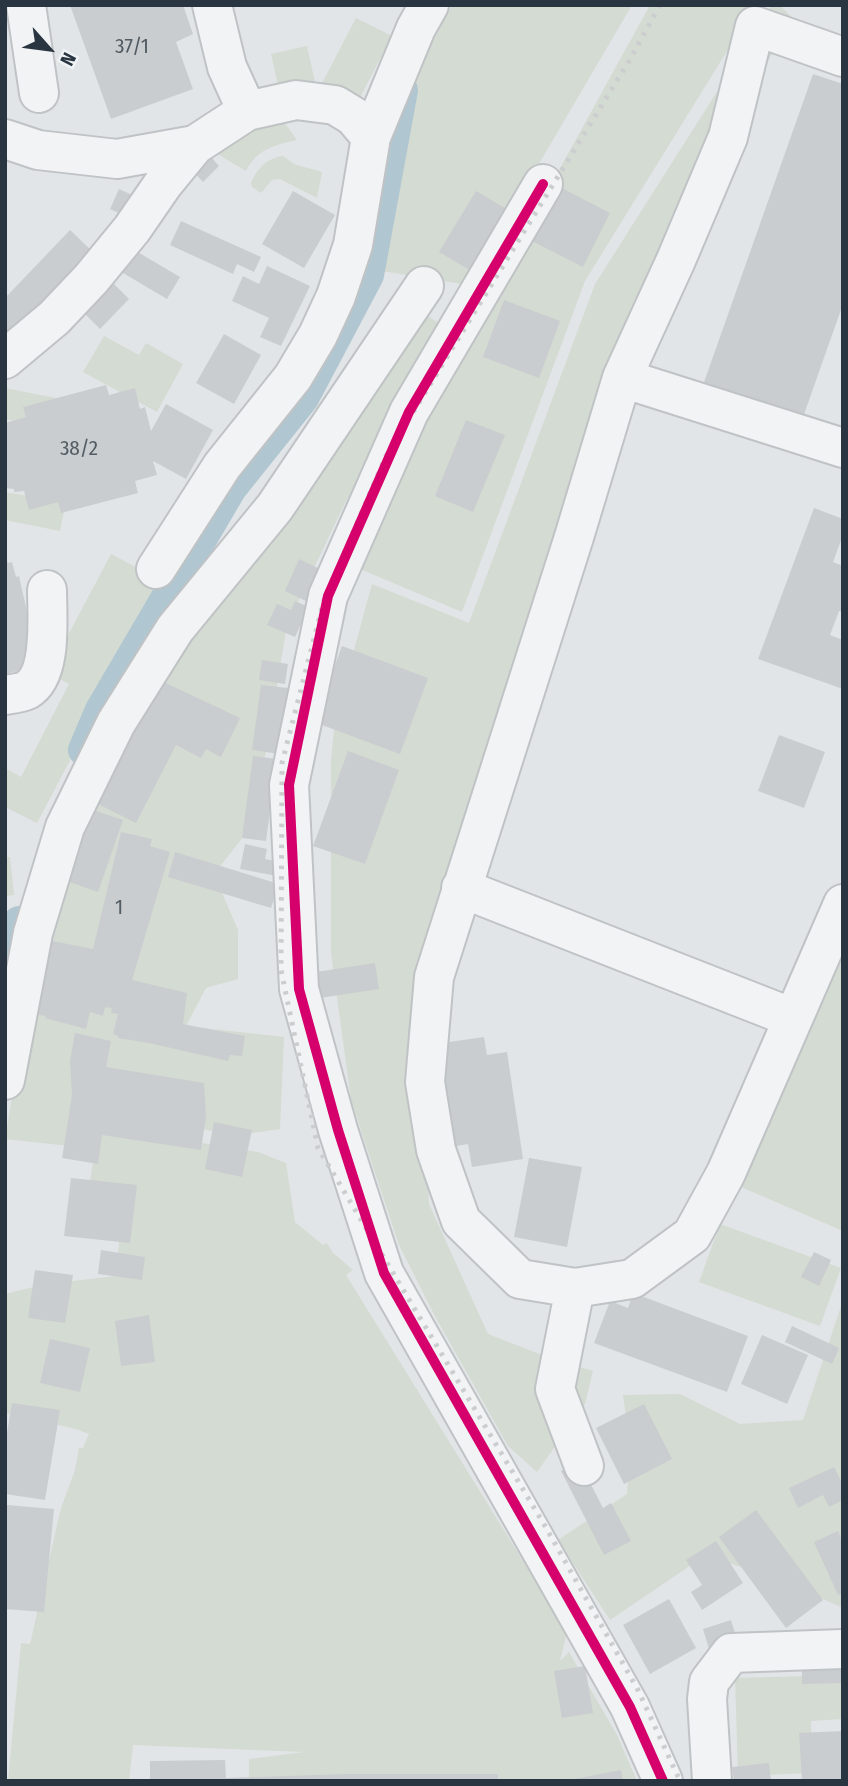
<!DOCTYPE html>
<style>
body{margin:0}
#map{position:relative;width:848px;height:1786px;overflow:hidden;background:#e2e5e7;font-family:"Fira Sans Condensed",sans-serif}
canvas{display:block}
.frame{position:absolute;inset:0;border:7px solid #293540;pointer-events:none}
.north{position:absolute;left:14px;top:14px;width:70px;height:70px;-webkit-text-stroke:5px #eff3f6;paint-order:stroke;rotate:118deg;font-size:19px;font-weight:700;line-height:28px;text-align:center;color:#293540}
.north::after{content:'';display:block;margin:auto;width:24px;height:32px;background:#293540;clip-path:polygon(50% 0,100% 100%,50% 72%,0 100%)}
</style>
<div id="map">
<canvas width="848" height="1786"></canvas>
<div class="frame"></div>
<div class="north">N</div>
</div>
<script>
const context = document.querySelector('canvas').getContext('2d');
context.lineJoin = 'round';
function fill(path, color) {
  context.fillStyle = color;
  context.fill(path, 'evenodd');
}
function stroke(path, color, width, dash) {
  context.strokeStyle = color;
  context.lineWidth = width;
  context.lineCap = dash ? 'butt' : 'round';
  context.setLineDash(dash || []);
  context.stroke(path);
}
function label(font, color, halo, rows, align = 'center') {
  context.font = font + ' "Fira Sans Condensed",sans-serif';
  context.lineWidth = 6;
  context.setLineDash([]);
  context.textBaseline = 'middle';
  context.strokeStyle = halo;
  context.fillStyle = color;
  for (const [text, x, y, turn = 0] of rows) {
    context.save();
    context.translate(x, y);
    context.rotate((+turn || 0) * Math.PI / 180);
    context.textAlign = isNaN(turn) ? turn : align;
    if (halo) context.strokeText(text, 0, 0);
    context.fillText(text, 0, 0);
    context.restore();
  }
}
const green = new Path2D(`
 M452 5H632L468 285 382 271 391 197 413 79Z
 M650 5H760L740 30 585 281 462 612 353 566 398 462Z
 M772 5H780L794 20 695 175 623 328 566 504 488 770 426 1130 429 1204 488 1334 550 1358 593 1371 585 1404 537 1472 508 1446 436 1318 399 1245 351 1100 331 953V760L335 719 372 584 469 623 595 284Z
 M356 18 392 36 355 107 319 89Z
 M307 46 315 82 279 90 271 54Z
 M278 114 297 140C275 145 257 149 246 171L216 153 220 146Z
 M283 156 294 164 322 172 317 198 280 179 272 180 261 193 252 187 251 183C257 168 267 158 283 156Z
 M416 308 440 324 343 507 287 625 254 823 214 874 238 930V979L206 988 186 1026 284 1037 280 1129 238 1135 89 1111 79 1147 5 1139 40 929 119 731Z
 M104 336 139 355 146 343 183 364 157 412 83 372Z
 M5 388 86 404 60 531 5 520V492L39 498 53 428 5 419Z
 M111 554 164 582 37 823 5 807V768L21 777 69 684 48 673Z
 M5 857H10L14 895 5 896Z
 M843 928V1231L732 1183Z
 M98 1126 258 1152 286 1163 295 1222 323 1245 327 1243 333 1253 353 1270 346 1275 567 1632 560 1661 569 1652 617 1735 637 1781H249V1759L304 1752 133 1745 129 1781H8L21 1643 30 1644 61 1508 75 1470 79 1448H83L89 1434 76 1429 5 1413V1294L46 1284 116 1276 120 1233 86 1211Z
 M720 1224 841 1268 820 1326 699 1282Z
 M843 1300V1608L790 1584 706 1555 610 1620 558 1540 627 1494 630 1446 623 1395 680 1394 740 1424 803 1420Z
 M843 1675V1719L811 1721 812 1773 738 1776 735 1678Z`);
const canal = new Path2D(`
 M84 750 101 710 231 488 303 398 368 275 402 90
 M5 971 19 922`);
const building = new Path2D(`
 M70 5H183L193 34 176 42 193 89 111 119Z
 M813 74 843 84V304L802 420 703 385Z
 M205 150 219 166 203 182 188 166Z
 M554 184 610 213 583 267 526 238Z
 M119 189 139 198 130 218 110 209Z
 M293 191 335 215 304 268 262 244Z
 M476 191 510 211 473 272 439 252Z
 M181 221 261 257 254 272 237 264 233 274 170 245Z
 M70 230 92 251 5 341V298Z
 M136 251 180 277 167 299 123 273Z
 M267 266 310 286 281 346 260 337 269 318 232 301 243 276 259 284Z
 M111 281 129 299 100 329 82 311Z
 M504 300 560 321 539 378 483 357Z
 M224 334 261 355 234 404 196 383Z
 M106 385 109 395 135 388 140 409 145 407 151 431 166 404 213 430 186 479 153 461 157 475 135 481 138 493 61 513 58 502 29 510 24 491 14 492V489L5 488V423L26 417 23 407Z
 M466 420 505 435 473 512 435 496Z
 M814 508 843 519V535L833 562 843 566V612L839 611 830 635 843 640V689L758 659Z
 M5 555 8 563 12 562 16 577 19 576 39 666 5 674Z
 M299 559 322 570 308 602 285 591Z
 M295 601 309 607 295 637 267 625 277 604 291 610Z
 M342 646 428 678 400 754 314 722Z
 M262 660 288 664 285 684 259 680Z
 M149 675 240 718 221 757 206 749 201 758 176 745 136 823 88 799Z
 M261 685 288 688 280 754 252 750Z
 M779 735 825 752 804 808 758 791Z
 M348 751 399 770 365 864 313 846Z
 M253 756 277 759 266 841 242 838Z
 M90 809 123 820 98 892 64 880Z
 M121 832 152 839 150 846 170 852 132 980 187 993 183 1024 172 1022 245 1036 242 1056 230 1055 228 1061 149 1043 118 1038V1036L113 1034 118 1014 111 1013 112 1008 105 1007 103 1016 90 1012 86 1029 45 1018 46 1016 23 1012 37 938 93 949Z
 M245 844 267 849 265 859 280 862 277 876 240 869Z
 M175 852 279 884 271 908 168 877Z
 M375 963 379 989 320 998 316 972Z
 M75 1033 111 1041 106 1067 204 1083 206 1117 201 1150 102 1135 98 1164 62 1158 72 1095 70 1061Z
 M484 1037 487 1055 507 1052 523 1159 472 1167 468 1144 451 1147 435 1044Z
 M214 1122 252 1130 242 1177 205 1169Z
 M529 1158 582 1167 567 1247 514 1237Z
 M71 1178 137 1185 130 1243 64 1236Z
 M101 1250 145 1257 142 1280 98 1274Z
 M814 1252 831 1260 819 1286 801 1277Z
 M35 1270 73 1275 65 1323 28 1318Z
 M633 1293 748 1336 727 1392 594 1343 610 1301 628 1308Z
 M149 1315 155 1362 121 1366 115 1321Z
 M792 1326 839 1348 832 1364 785 1342Z
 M762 1335 808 1355 787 1404 741 1384Z
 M50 1339 90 1348 80 1392 40 1383Z
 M12 1403 60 1410 45 1500 5 1494V1445Z
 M644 1404 672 1459 624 1484 596 1428Z
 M579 1461 603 1508 611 1503 631 1541 604 1555 561 1471Z
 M834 1467 843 1485V1500L829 1507 823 1495 798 1508 789 1488Z
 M7 1505 54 1509 44 1612 5 1609Z
 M756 1510 823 1600 786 1628 719 1537Z
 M838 1531 843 1543V1592L838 1595 814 1542Z
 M716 1541 743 1583 702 1610 691 1592 702 1585 686 1560Z
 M669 1599 696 1648 650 1674 623 1625Z
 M731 1620 741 1653 713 1662 703 1629Z
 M585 1666 593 1713 562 1718 554 1671Z
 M843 1666V1683L802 1684V1667Z
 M843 1731V1781H802L799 1733Z
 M225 1760 226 1778 346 1774H498V1781H150V1761Z
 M769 1763 771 1781H734L732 1767Z
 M621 1770 623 1781H574V1779Z`);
const minor = new Path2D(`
 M26 5 39 93
 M212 5 227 67 247 111
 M843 57 755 26 728 137 676 260 622 378 574 537 434 977 425 1082 436 1150 461 1221 520 1279 575 1288 632 1279 692 1235 726 1173 843 904
 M371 137 416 28 429 5
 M5 139 38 150 117 159 195 145
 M543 184 409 412 328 596 289 785 299 989 338 1130 384 1273 630 1707 663 1781
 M5 359 54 318 91 279 132 229 163 184 195 145 247 111 296 100 335 105 353 116 371 137 353 245 336 296 318 335 293 377 222 466 156 569
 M622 378 843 448
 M5 695C12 694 21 693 27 690 53 675 47 617 47 590
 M461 888 793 1018
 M5 1080 33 933 65 827 116 723 175 629 275 507 424 286
 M575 1288 555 1389 584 1466
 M712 1781 707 1699 709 1682 731 1653 843 1649`);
const rail = new Path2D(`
 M660 5 629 61 386 456 324 600 282 763 281 970 318 1148 545 1526 638 1690 680 1781`);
const cycleway = new Path2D(`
 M543 184 409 412 328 596 289 785 299 989 338 1130 384 1273 630 1707 663 1781`);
const numberNames = [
 ["37/1",132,47],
 ["38/2",79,449],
 ["1",119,908]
];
fill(green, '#d4dbd2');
stroke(canal, '#b0c6d1', 32);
fill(building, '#cacdcf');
stroke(minor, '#c0c3c5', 42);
stroke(minor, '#f1f3f4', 38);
stroke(rail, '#cbcdcf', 5, [3.5, 7]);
stroke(cycleway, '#d6006c', 10);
label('21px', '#525c64', null, numberNames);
</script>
